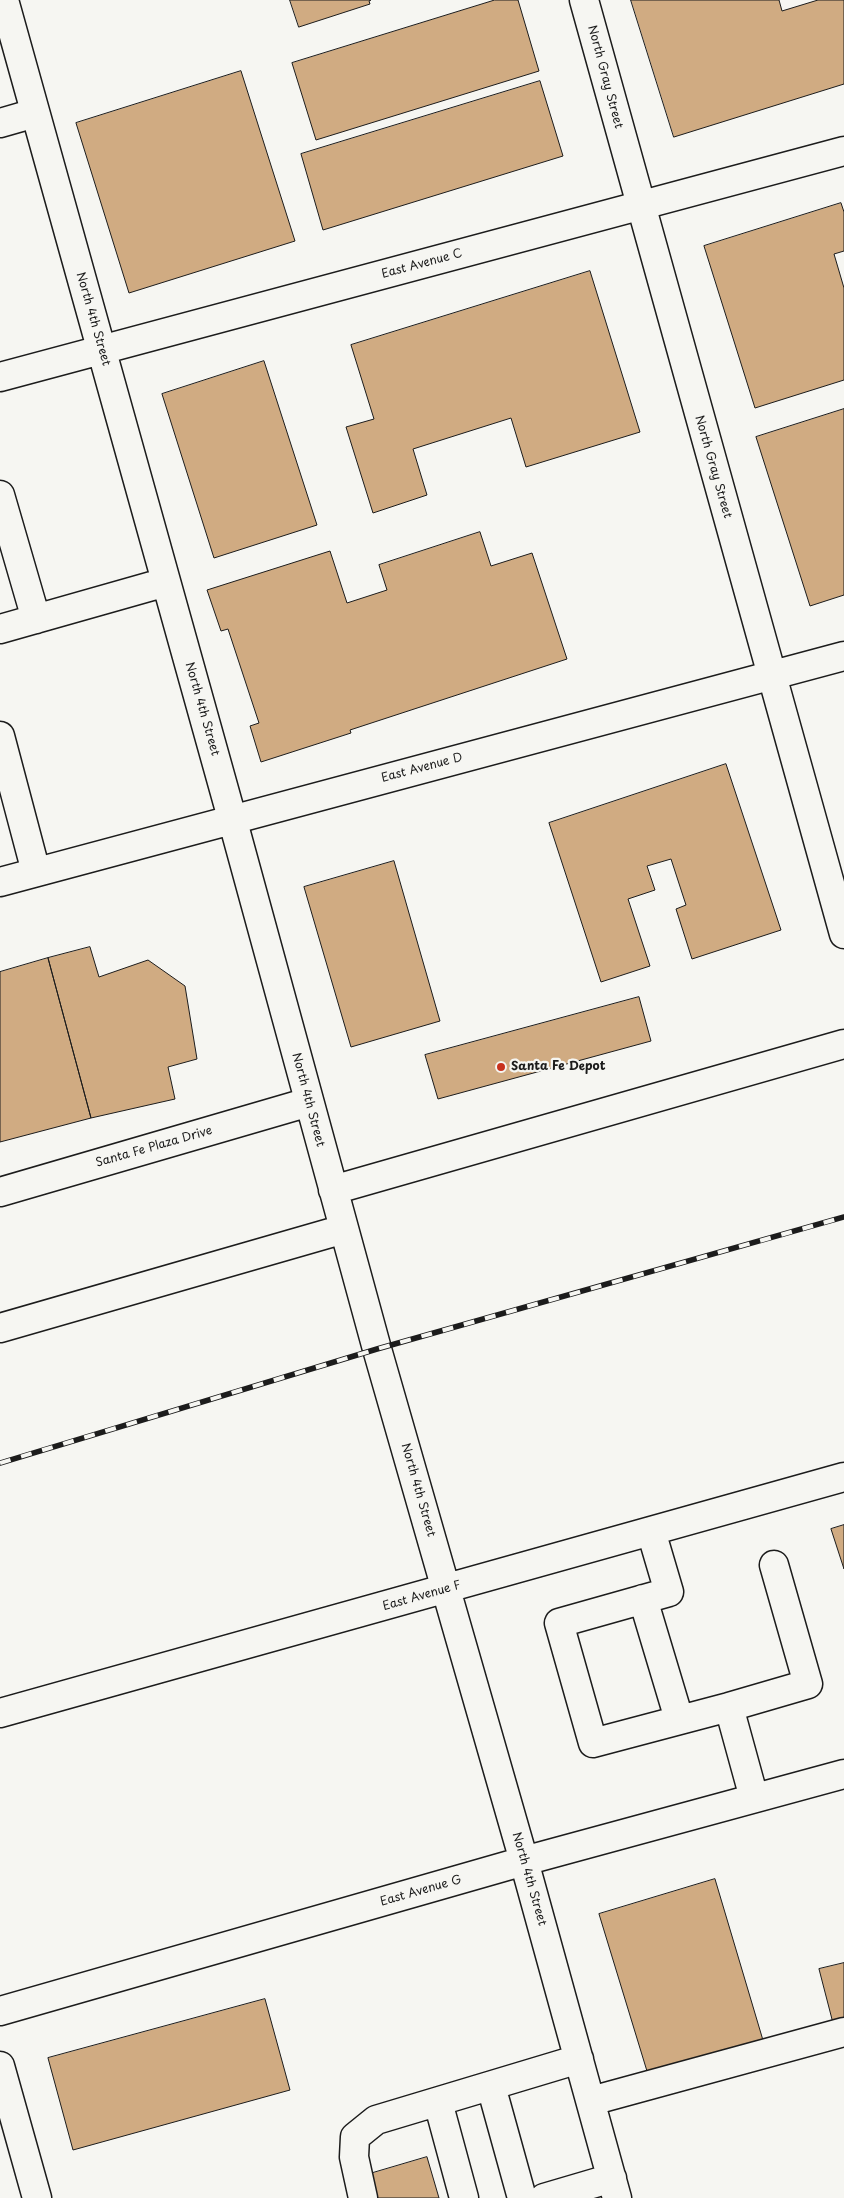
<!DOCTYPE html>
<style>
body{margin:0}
canvas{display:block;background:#f6f6f2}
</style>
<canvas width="844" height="2198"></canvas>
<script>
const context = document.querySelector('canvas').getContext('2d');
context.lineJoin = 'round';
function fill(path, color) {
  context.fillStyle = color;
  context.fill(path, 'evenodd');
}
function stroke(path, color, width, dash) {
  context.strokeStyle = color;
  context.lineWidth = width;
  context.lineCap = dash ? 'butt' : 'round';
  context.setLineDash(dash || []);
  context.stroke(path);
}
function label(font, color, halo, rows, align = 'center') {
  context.font = font + ' "Playpen Sans",sans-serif';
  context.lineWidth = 4.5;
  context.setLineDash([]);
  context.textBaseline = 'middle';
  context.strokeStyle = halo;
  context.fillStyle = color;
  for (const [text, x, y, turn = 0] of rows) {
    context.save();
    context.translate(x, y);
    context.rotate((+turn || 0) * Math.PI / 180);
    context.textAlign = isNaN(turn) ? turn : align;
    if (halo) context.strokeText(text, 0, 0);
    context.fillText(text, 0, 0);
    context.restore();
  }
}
const building = new Path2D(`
 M290 0H371L369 1 370 4 299 27Z
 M495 0H518L539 71 316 140 292 63Z
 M631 0H779L782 11 818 0H844V84L674 137Z
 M241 71 295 241 129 293 76 123Z
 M540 81 563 156 323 230 301 154Z
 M841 203 844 212V251L834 254 844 288V380L755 408 704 246Z
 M590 271 640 432 526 467 511 418 413 449 427 495 373 513 346 427 374 419 351 345Z
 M264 361 317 525 214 558 162 394Z
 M844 409V595L810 606 756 437Z
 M480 532 491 566 532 553 567 659 350 730 351 733 261 762 250 726 259 723 228 629 221 631 207 590 330 551 347 603 387 590 379 565Z
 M726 764 781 930 692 959 676 909 686 905 671 859 647 866 655 890 628 899 650 966 601 982 549 823Z
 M394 861 440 1021 351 1047 304 887Z
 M90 947 99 977 148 960 185 986 197 1059 168 1067 175 1099 91 1118 48 958Z
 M48 958 91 1118 0 1142V972Z
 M639 997 651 1041 438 1099 425 1055Z
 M844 1525V1569L831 1529Z
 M715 1879 765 2047 650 2081 599 1914Z
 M844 1963V2025L834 2027 819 1969Z
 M265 1999 290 2090 73 2150 48 2058Z
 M427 2157 439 2198H373L366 2175Z`);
const minor = new Path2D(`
 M4 0 232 818 377 1349 524 1861 617 2198
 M584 0 844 934
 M0 123 35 113
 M0 377 844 151
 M0 495 36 619
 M0 629 166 582
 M0 736 36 872
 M0 882 844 656
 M333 1190 844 1044
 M0 1192 309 1102
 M0 1328 344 1229
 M651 1531 669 1592 559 1623 593 1743 729 1707 754 1798
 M643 1599 679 1719
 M729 1707 808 1684 774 1565
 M0 1713 844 1477
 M0 2011 524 1861 844 1774
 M0 2066 37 2198
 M491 2086 522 2198
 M591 2101 844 2032
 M438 2102 464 2198
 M363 2198 354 2157 355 2137 376 2120 579 2059
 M544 2198 612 2178`);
const rail = new Path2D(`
 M0 1463 377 1349 844 1217`);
const markers = [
 [501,1067,5,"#c8321e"]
];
const streetNames = [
 ["North Gray Street",605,77,75],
 ["East Avenue C",422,264,-15],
 ["North 4th Street",93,319,74],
 ["North Gray Street",713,467,74],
 ["North 4th Street",202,709,74],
 ["East Avenue D",422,768,-15],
 ["North 4th Street",308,1100,75],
 ["Santa Fe Plaza Drive",154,1147,-16],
 ["North 4th Street",418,1490,74],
 ["East Avenue F",422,1596,-16],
 ["North 4th Street",529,1879,74],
 ["East Avenue G",421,1891,-16]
];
const poiNames = [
 ["Santa Fe Depot",511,1067]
];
fill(building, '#d0ab82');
stroke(building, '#1c1c1c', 1);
stroke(minor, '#1c1c1c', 31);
stroke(minor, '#f6f6f2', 28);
stroke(rail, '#1c1c1c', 5.5);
stroke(rail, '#f6f6f2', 4, [11]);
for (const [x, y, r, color] of markers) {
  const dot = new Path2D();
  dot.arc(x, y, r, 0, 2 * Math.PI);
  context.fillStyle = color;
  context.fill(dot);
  stroke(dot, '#f6f6f2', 2);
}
label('12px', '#1c1c1c', '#f6f6f2', streetNames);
label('bold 12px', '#1c1c1c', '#f6f6f2', poiNames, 'left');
</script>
